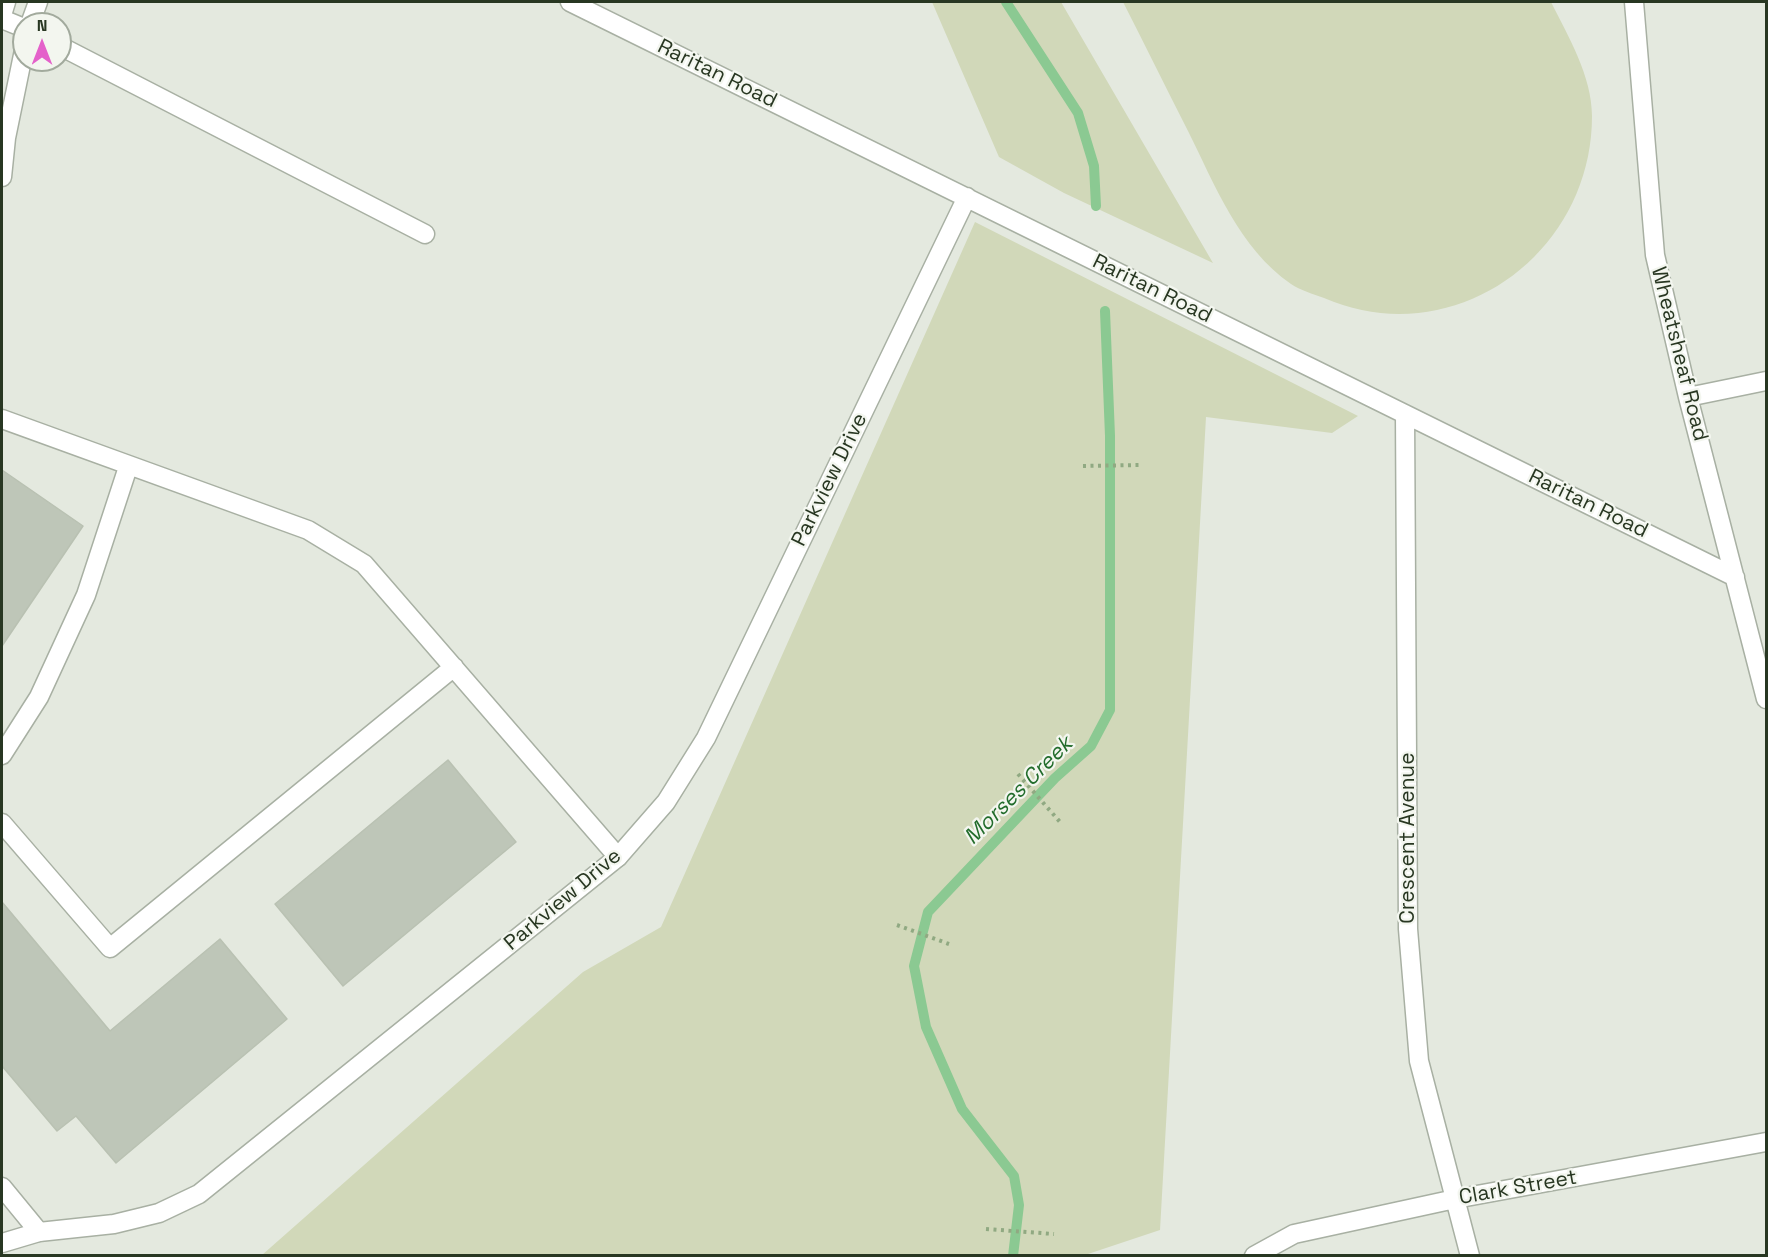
<!DOCTYPE html>
<style>
body{margin:0}
#map{position:relative;width:1768px;height:1257px;overflow:hidden;background:#e4e9df;font-family:"Space Grotesk",sans-serif}
canvas{display:block}
.frame{position:absolute;inset:0;border:3px solid #283722;pointer-events:none}
.north{position:absolute;left:12px;top:12px;width:60px;height:60px;box-sizing:border-box;background:#f3f6ef;border:2px solid #a2aa9d;border-radius:50%;rotate:0deg;font-size:16px;font-weight:700;line-height:24px;text-align:center;color:#283722}
.north::after{content:'';display:block;margin:auto;width:21px;height:27px;background:#e461ca;clip-path:polygon(50% 0,100% 100%,50% 72%,0 100%)}
</style>
<div id="map">
<canvas width="1768" height="1257"></canvas>
<div class="frame"></div>
<div class="north">N</div>
</div>
<script>
const context = document.querySelector('canvas').getContext('2d');
context.lineJoin = 'round';
function fill(path, color) {
  context.fillStyle = color;
  context.fill(path, 'evenodd');
}
function stroke(path, color, width, dash) {
  context.strokeStyle = color;
  context.lineWidth = width;
  context.lineCap = dash ? 'butt' : 'round';
  context.setLineDash(dash || []);
  context.stroke(path);
}
function label(font, color, halo, rows, align = 'center') {
  context.font = font + ' "Space Grotesk",sans-serif';
  context.lineWidth = 4.5;
  context.setLineDash([]);
  context.textBaseline = 'middle';
  context.strokeStyle = halo;
  context.fillStyle = color;
  for (const [text, x, y, turn = 0] of rows) {
    context.save();
    context.translate(x, y);
    context.rotate((+turn || 0) * Math.PI / 180);
    context.textAlign = isNaN(turn) ? turn : align;
    if (halo) context.strokeText(text, 0, 0);
    context.fillText(text, 0, 0);
    context.restore();
  }
}
const green = new Path2D(`
 M932 2H1061L1213 263 1064 193 999 157Z
 M1123 2H1551C1568 36 1592 76 1592 116 1592 255 1453 354 1324 298 1313 294 1300 290 1291 284 1239 248 1215 185 1188 131 1166 88 1145 45 1123 2Z
 M975 222 1358 416 1332 433 1206 417 1160 1230 1082 1256 262 1255 583 972 661 927Z`);
const stream = new Path2D(`
 M1006 2 1078 113 1094 166 1096 206
 M1013 1256 1019 1205 1014 1176 962 1109 926 1027 914 966 928 912 1055 778 1091 746 1110 710V436L1105 311`);
const building = new Path2D(`
 M2 470 83 526 2 646Z
 M448 760 516 842 343 986 275 904Z
 M2 902 110 1031 220 939 287 1019 116 1163 76 1116 57 1131 2 1066Z`);
const path = new Path2D(`
 M1083 466 1141 465
 M1018 774 1060 822
 M897 925 949 944
 M986 1229 1054 1234`);
const service = new Path2D(`
 M2 19 24 28
 M60 46 425 234
 M2 419 308 530 364 564 618 857
 M2 755 39 697 86 595 128 467
 M2 823 110 948 454 667
 M2 1187 39 1232`);
const minor = new Path2D(`
 M570 2 1735 577
 M1634 2 1655 255 1688 397 1766 699
 M2 15 6 2
 M30 24 38 2
 M2 177 6 138 24 50
 M1688 397 1766 381
 M1405 414 1408 929 1419 1061 1470 1256
 M2 1243 39 1232 114 1224 159 1213 199 1194 618 857 666 802 706 738 967 197
 M1254 1256 1294 1234 1455 1199 1766 1142`);
const streetNames = [
 ["Raritan Road",717,74,26],
 ["Raritan Road",1152,289,26],
 ["Wheatsheaf Road",1679,354,76],
 ["Parkview Drive",830,480,-64],
 ["Raritan Road",1588,504,26],
 ["Crescent Avenue",1408,838,-90],
 ["Parkview Drive",563,900,-40],
 ["Clark Street",1518,1188,-10]
];
const waterNames = [
 ["Morses Creek",1019,791,-45]
];
fill(green, '#d1d8b9');
stroke(stream, '#8bc992', 10);
fill(building, '#bec6b8');
stroke(building, '#b9c1b2', 1.5);
stroke(service, '#a8b0a3', 21);
stroke(minor, '#a8b0a3', 21);
stroke(path, '#90a982', 4, [3, 4.5]);
stroke(service, '#fff', 18);
stroke(minor, '#fff', 18);
label('21px', '#283722', '#f3f6ef', streetNames);
label('italic 22px', '#226c2b', '#f3f6ef', waterNames);
</script>
